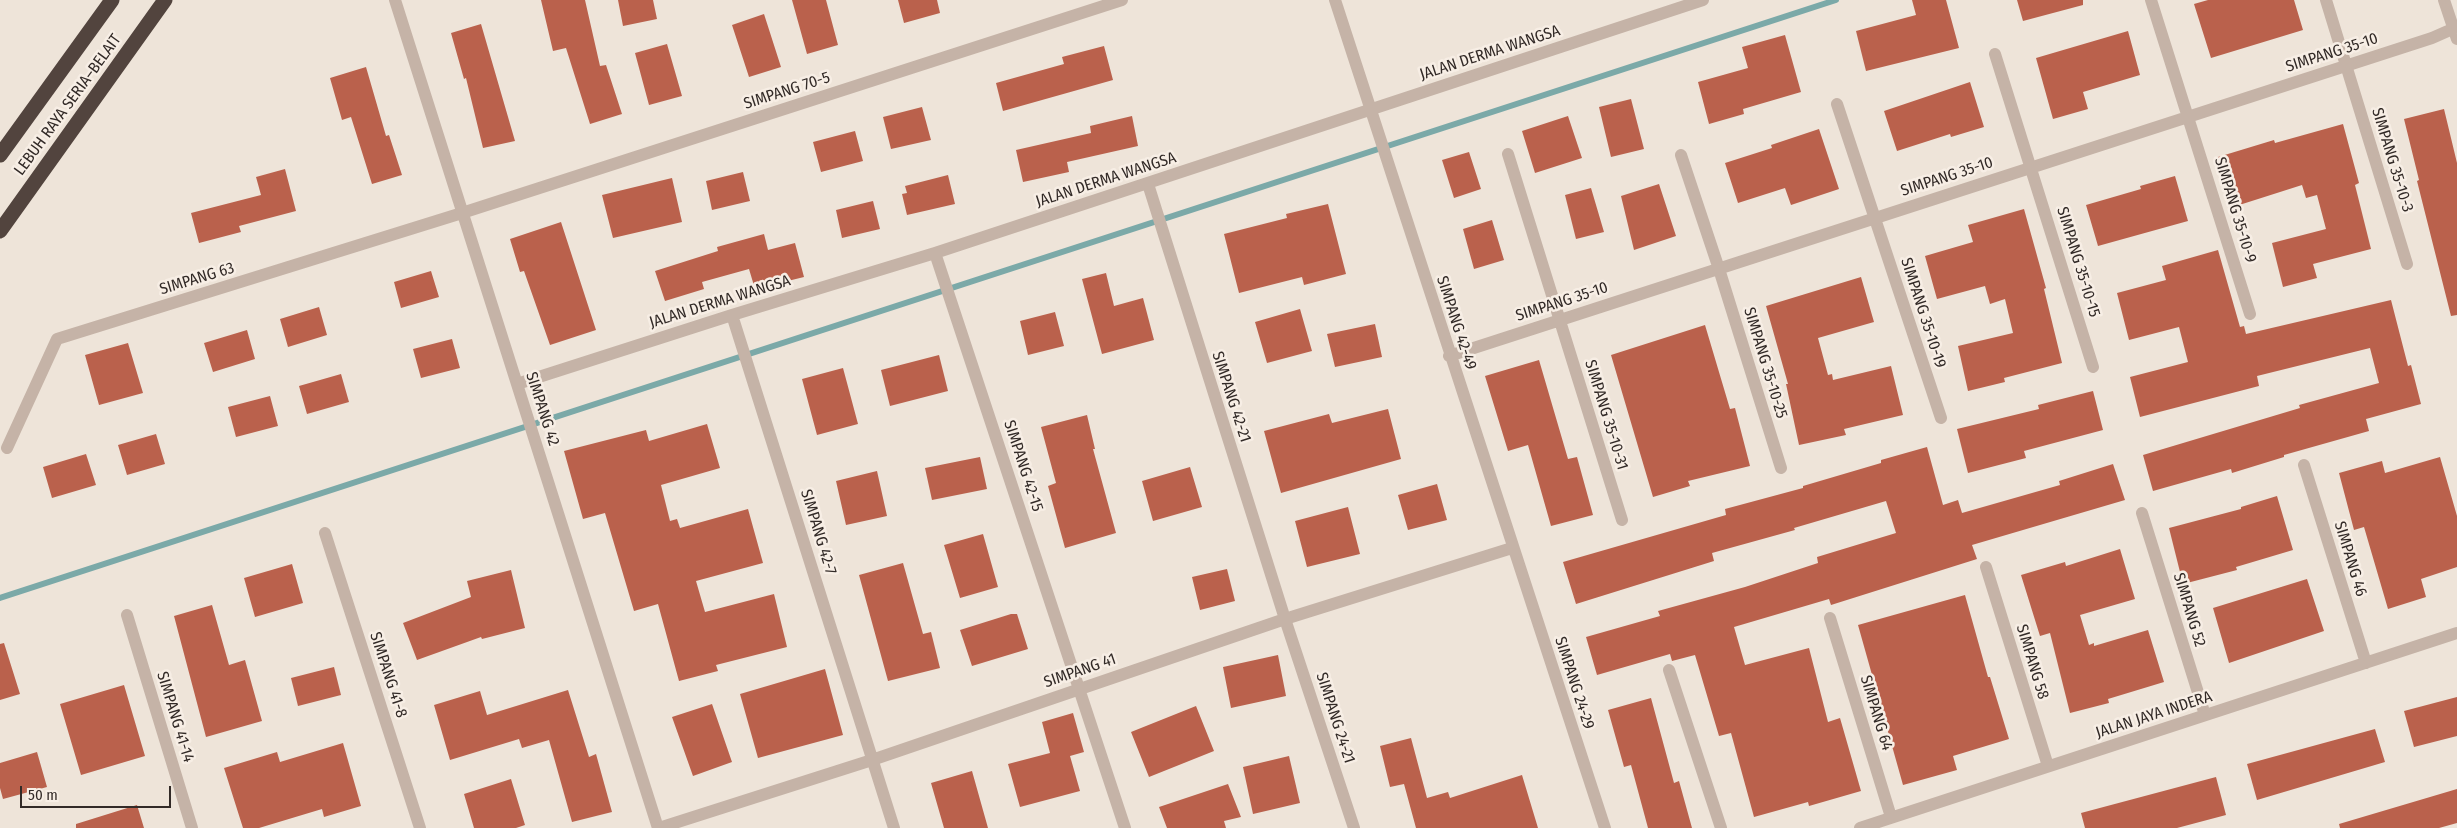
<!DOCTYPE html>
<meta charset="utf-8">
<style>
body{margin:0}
#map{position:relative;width:2457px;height:828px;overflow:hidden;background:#eee4d9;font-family:"Fira Sans Condensed",sans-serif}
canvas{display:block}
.scale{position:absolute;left:20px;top:786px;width:151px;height:22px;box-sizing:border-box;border:2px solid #322a27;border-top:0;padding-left:6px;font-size:15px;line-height:18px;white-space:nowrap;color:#322a27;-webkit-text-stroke:4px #f7eee5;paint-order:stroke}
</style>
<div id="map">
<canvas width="2457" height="828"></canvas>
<div class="scale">50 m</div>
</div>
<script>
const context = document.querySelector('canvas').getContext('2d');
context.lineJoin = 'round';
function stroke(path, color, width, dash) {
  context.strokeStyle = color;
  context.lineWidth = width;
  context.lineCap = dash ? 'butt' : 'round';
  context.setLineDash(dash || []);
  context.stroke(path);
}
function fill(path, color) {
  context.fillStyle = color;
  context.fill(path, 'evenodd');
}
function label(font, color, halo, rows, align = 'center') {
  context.font = font + ' "Fira Sans Condensed",sans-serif';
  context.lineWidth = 5;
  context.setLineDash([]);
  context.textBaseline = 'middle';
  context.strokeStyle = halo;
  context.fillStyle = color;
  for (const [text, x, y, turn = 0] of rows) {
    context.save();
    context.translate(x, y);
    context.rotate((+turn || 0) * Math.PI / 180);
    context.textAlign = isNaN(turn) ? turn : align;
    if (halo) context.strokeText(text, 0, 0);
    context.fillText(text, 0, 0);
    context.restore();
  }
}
const stream = new Path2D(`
 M0 598 1836 0`);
const building = new Path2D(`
 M541 0H585L600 66 606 65 622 114 590 124 566 48 553 51Z
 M618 0H653L657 19 623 26Z
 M792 0H826L838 45 807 54Z
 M898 0H937L940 13 904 23Z
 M1912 0H1946L1959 48 1866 71 1856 31 1916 15Z
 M2017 0H2083V5L2023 21Z
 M2208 0H2294L2303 30 2211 58 2194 4Z
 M764 14 781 67 749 77 732 25Z
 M481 24 515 141 483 148 466 78 464 79 451 33Z
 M2128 31 2140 75 2083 92 2088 109 2053 119 2036 58Z
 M1785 35 1801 92 1743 109 1744 114 1709 124 1698 82 1748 68 1742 47Z
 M667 44 682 96 649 105 635 53Z
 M1104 46 1113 80 1003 111 996 83 1064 64 1062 57Z
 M366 67 386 136 389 135 402 175 372 184 351 117 342 120 330 78Z
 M1970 82 1984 127 1951 137 1950 134 1897 151 1884 111Z
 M1631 99 1644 149 1611 157 1599 107Z
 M922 107 931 140 891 149 883 117Z
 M2444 109 2457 163V315L2451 316 2417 181 2419 180 2404 119Z
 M1132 116 1138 146 1067 162 1069 172 1023 182 1016 150 1091 133 1090 126Z
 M1568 116 1582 158 1535 173 1522 131Z
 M2343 124 2359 183 2355 185 2371 249 2313 264 2317 278 2283 287 2272 243 2326 229 2317 195 2306 198 2302 185 2233 207 2218 157 2274 140 2275 143Z
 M1819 129 1839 189 1791 205 1785 188 1738 203 1725 163 1772 148 1771 145Z
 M855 131 863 161 821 172 813 142Z
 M1469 152 1481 189 1454 198 1442 160Z
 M285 169 296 211 239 226 241 232 199 243 191 213 261 195 256 177Z
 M743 172 750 201 712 210 706 181Z
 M948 175 955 204 907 215 902 194 907 193 905 186Z
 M2175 176 2188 221 2098 246 2086 205 2141 189 2140 186Z
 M672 178 682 222 613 238 602 195Z
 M1659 184 1676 236 1634 250 1621 196Z
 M1591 188 1604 232 1576 239 1565 195Z
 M873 201 880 229 842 238 836 210Z
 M1328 204 1346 274 1304 285 1302 277 1239 293 1224 234 1287 218 1286 214Z
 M2024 209 2046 288 2044 289 2062 363 2004 378 2005 382 1968 391 1958 346 2013 333 2005 299 1990 304 1985 286 1937 299 1925 256 1973 242 1968 225Z
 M1492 220 1504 260 1474 269 1463 229Z
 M561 222 596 330 550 345 524 271 520 272 510 239Z
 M764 234 768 250 795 243 804 277 755 289 749 269 702 282 704 289 665 301 655 271 718 251 717 247Z
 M2218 250 2240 327 2244 326 2246 334 2391 300 2408 366 2411 365 2421 404 2366 419 2369 431 2284 455V457L2232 473 2231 469 2153 491 2143 455 2300 408 2299 405 2379 383 2370 348 2257 376 2259 386 2140 417 2130 377 2188 362 2179 327 2129 340 2117 293 2166 280 2162 266Z
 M431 271 439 297 401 308 394 282Z
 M1106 273 1114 306 1143 298 1154 340 1102 354 1082 279Z
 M1861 277 1874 322 1818 338 1828 375 1832 374 1833 380 1891 366 1903 415 1844 429 1846 435 1799 445 1786 384H1788L1766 306Z
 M319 307 327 335 288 347 280 319Z
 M1300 309 1312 351 1267 363 1255 322Z
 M1055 312 1064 346 1028 355 1020 321Z
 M1375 324 1382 357 1335 367 1327 334Z
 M1705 325 1730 409 1735 408 1750 466 1688 481 1690 486 1653 497 1611 355Z
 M247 330 255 359 213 372 204 343Z
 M452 339 460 368 421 378 413 349Z
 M128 343 143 393 99 405 85 355Z
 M939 355 948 391 890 406 881 370Z
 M1539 360 1568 459 1577 457 1593 515 1551 526 1528 445 1508 451 1485 376Z
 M843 368 858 424 817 435 802 379Z
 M341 374 349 402 307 414 299 386Z
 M2093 391 2103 430 2024 451 2026 458 1968 473 1957 429 2039 409 2038 405Z
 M270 396 278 426 236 437 228 407Z
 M1388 409 1401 459 1281 493 1264 431 1329 414 1332 423Z
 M1087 415 1095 449H1093L1116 533 1065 548 1048 486 1056 483 1041 427Z
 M707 424 720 468 661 485 670 521 677 519 680 528 748 509 763 563 696 581 705 612 774 594 787 647 716 665 718 671 679 681 658 604 634 611 605 513 583 519 564 451 646 430 649 441Z
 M156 434 165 464 127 475 118 445Z
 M1927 447 1943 505 1958 500 1962 513 2060 485 2059 481 2113 464 2125 500 1972 545 1977 559 1831 605 1829 599 1734 627 1745 665 1809 648 1828 722 1840 718 1861 791 1809 806 1808 802 1754 817 1731 733 1719 736 1695 655 1672 661 1670 654 1597 675 1586 637 1660 616 1658 611 1745 587 1818 563 1817 557 1896 533 1886 501 1794 528 1795 530 1712 553 1714 561 1576 604 1563 562 1726 515 1725 509 1803 488V486L1881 463V460Z
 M86 454 96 485 52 498 43 467Z
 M980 457 987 489 932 500 925 468Z
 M2440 457 2457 516V567L2421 579 2426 597 2388 609 2364 527 2354 530 2339 473 2382 461 2385 473Z
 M1190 467 1202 507 1153 521 1142 481Z
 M877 471 887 516 846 525 836 481Z
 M1437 484 1447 520 1408 530 1398 495Z
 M2277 496 2293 550 2236 567 2237 570 2183 584 2169 528 2241 509V507Z
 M1348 507 1360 554 1307 567 1295 521Z
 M983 534 998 587 960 598 944 545Z
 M2120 549 2135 599 2080 615 2089 645 2094 643V646L2148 630 2164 682 2108 699 2109 703 2070 713 2050 633 2040 636 2021 575 2065 562 2066 566Z
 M903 563 923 634 931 632 940 668 888 681 859 575Z
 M292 564 303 603 255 617 244 578Z
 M1227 569 1235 601 1200 610 1192 577Z
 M511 570 525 628 482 639 481 637 417 660 403 623 471 597 467 581Z
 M2307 579 2324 631 2229 663 2213 608Z
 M1965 595 1988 677H1990L2009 739 1953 756 1957 770 1903 785 1858 625Z
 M212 605 229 665 245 660 262 721 206 737 174 616Z
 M1011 614H1017L1028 649 972 666 960 630Z
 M4 643 20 694 0 700V644Z
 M1278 655 1286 696 1231 708 1223 667Z
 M334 667 341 695 298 706 291 678Z
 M825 669 843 735 758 758 740 694Z
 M124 685 145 756 81 775 60 704Z
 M568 690 589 757 596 754 612 812 572 822 549 740 522 748 519 739 450 760 434 705 480 691 487 715Z
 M2457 697V736L2414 747 2404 711Z
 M1651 698 1674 783 1679 781 1692 828H1648L1631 765 1624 767 1608 710Z
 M712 704 732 762 693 776 672 717Z
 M1196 706 1214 751 1149 777 1131 732Z
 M1073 713 1084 752 1070 756 1080 791 1020 807 1008 764 1050 753 1042 722Z
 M2375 729 2385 762 2257 800 2247 764Z
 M1411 738 1427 798 1448 792 1450 798 1522 775 1538 828H1416L1404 784 1390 787 1380 746Z
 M343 743 361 806 324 817 322 809 259 828H243L224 768 277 752 280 762Z
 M37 752 47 787 3 799 0 788V763Z
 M1289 756 1300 803 1253 814 1243 767Z
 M972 771 988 828H944L931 783Z
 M2216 777 2226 815 2177 828H2085L2081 813Z
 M511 779 525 825 516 828H474L464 794Z
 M1228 784 1241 817 1224 821 1226 828H1167L1159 807Z
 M2457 789V823L2439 828H2340L2339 824Z
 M137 805 144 828H76V824Z`);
const minor = new Path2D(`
 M395 0 658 828
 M1335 0 1605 828
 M2151 0 2250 314
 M2326 0 2407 264
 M2444 0 2457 39
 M1995 54 2093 367
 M1837 104 1941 418
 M1508 154 1622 520
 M1681 155 1719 269 1781 468
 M1148 184 1285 619 1354 828
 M935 253 1125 828
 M732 315 894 828
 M1449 356 2432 38 2457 27
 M517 384 732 315 935 253 1703 0
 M7 448 57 339 462 213 1122 0
 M2304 465 2366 663
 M2142 513 2205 715
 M325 533 420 828
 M1986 567 2048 766
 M127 615 192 828
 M1830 618 1891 817
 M1669 670 1721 828
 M659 828 872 760 1285 619 1512 548
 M1860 828 2457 633`);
const highway = new Path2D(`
 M0 155 112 0
 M0 231 165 0`);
const streetNames = [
 ["JALAN DERMA WANGSA",1490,53,-18],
 ["SIMPANG 35-10",2332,53,-18],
 ["SIMPANG 70-5",787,91,-18],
 ["LEBUH RAYA SERIA–BELAIT",68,105,-54],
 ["SIMPANG 35-10-3",2392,160,73],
 ["SIMPANG 35-10",1947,177,-18],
 ["JALAN DERMA WANGSA",1106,180,-18],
 ["SIMPANG 35-10-9",2235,210,73],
 ["SIMPANG 35-10-15",2078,262,73],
 ["SIMPANG 63",197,279,-17],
 ["JALAN DERMA WANGSA",720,302,-17],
 ["SIMPANG 35-10",1562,302,-18],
 ["SIMPANG 35-10-19",1923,313,72],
 ["SIMPANG 42-49",1456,323,72],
 ["SIMPANG 35-10-25",1765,363,73],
 ["SIMPANG 42-21",1231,397,72],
 ["SIMPANG 42",542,409,72],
 ["SIMPANG 35-10-31",1606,415,73],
 ["SIMPANG 42-15",1023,466,72],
 ["SIMPANG 42-7",818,532,73],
 ["SIMPANG 46",2350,559,73],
 ["SIMPANG 52",2189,610,73],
 ["SIMPANG 58",2032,662,73],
 ["SIMPANG 41",1080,671,-19],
 ["SIMPANG 41-8",388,675,72],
 ["SIMPANG 24-29",1574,683,72],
 ["SIMPANG 64",1876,713,73],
 ["JALAN JAYA INDERA",2154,715,-18],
 ["SIMPANG 41-14",175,717,73],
 ["SIMPANG 24-21",1335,718,72]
];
stroke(stream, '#7ba9a8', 6);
fill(building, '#ba614c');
stroke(minor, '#c5b3a7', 12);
stroke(highway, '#52443e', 15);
label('16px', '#322a27', '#f7eee5', streetNames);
</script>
